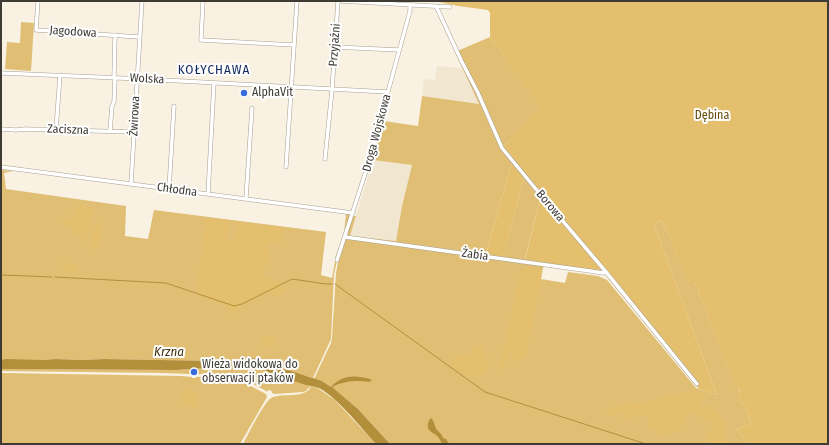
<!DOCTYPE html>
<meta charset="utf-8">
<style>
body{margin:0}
#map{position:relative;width:829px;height:445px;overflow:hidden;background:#f9f2e3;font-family:"Fira Sans Condensed",sans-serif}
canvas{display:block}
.frame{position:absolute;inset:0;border:2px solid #3e3b35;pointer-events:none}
</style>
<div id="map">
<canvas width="829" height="445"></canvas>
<div class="frame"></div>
</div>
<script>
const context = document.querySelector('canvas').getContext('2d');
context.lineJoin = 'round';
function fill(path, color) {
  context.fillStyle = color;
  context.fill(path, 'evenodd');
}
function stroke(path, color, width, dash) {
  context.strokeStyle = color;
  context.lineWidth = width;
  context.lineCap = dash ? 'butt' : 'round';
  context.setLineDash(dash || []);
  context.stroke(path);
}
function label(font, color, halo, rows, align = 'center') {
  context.font = font + ' "Fira Sans Condensed",sans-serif';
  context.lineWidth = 4;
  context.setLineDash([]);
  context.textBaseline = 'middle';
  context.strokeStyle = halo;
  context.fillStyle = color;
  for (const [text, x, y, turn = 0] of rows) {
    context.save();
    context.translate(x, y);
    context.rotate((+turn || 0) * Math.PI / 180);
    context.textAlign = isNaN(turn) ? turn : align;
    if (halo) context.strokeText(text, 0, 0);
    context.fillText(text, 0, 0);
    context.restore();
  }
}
const built = new Path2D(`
 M437 66 462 68 479 104 422 96 424 79 435 80Z
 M373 160 412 165 402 206 396 241 350 236Z`);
const green = new Path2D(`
 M21 22 34 23 31 71 5 69 7 42 20 43Z
 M490 37 542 107 504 146 513 158 486 254 503 256 524 178 540 198 525 259 544 263 541 279 565 283 568 272 598 276 607 280 696 388 717 395 654 224 662 220 690 284 695 283 736 388H738L740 394 738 400 744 405 751 423 736 429 749 444H390L358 409 334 389 322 381 314 379 331 343 332 338 336 273 340 252 353 216H356L350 236 396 241 402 206 412 165 373 160 384 121 418 126 422 96 479 104 455 52Z
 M1 170 13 171 4 173 6 189 126 206 125 236 148 239 154 210 326 232 321 275 332 278 336 256 344 233 346 214 350 215 337 261 334 274 331 339 313 378C308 376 303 375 297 374 283 370 267 365 254 358L248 360 242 359 217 361 104 359 82 360 56 359 41 360H1Z
 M242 366H254L271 373V377L274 380 283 378 299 382 310 386 306 391 303 392 275 394 272 393V391L268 390 267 392 266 391 244 379 233 375 195 374V373H193V374H189L163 373 1 371V369L176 370Z
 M1 373 181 376 192 377V378H196V377L211 376 233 377 266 394 267 397 240 444H1Z
 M310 386 316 387 334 399 376 444H243C248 435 265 399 273 397 285 393 298 398 309 390Z`);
const forest = new Path2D(`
 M439 1H828V444H749L736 429 751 423 744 405 738 400V395L740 393 738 388 736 389 695 283 690 285 662 220 654 224 717 395 699 389 602 271 544 263 525 260 540 198 524 178 503 257 486 254 513 158 504 146 541 107 490 37V13L488 10 458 6 439 2Z
 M79 205C86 204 91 208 96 212V213C88 219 91 229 86 236L87 243 86 244 81 236 74 233 70 226 63 224C65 218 67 221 70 217 73 213 76 209 79 205Z
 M207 219H217L227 221 228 225 227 240 229 242H231L235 239 239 223 281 228 282 231V243H269L267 245C267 252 272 258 267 264 265 267 263 269 261 272 265 278 264 280 271 278L276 282 278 281 280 285 283 287 285 289 284 292 277 296 268 292 256 296 241 304 233 316H231C230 313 231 311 229 307 226 304 205 298 199 296L198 294 197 287Z
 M100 223 102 228 97 248 92 250H91L90 247 93 227 95 225Z
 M66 261 68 264 76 265 78 267V269L75 273C65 272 66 270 62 263Z
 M528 266 537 267 542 273 526 355 514 363V358L509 352 503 369 499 371 521 271Z
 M268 336C273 336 275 338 277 343L276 346 273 347 262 345 260 342 261 340Z
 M473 345 483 347 485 355 489 358 490 360 486 373 471 379 451 364 456 355C461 356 469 358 472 352 473 350 473 347 473 345Z
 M185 389C193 389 198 396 199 403L197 407 191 408C183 405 179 397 185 389Z
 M694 390 701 393 706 399 700 402V405L713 407 727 425 724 437 729 444H711L705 440V436L713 426 691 411 679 430 660 436 657 431 648 427V414L624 420 622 413H620L613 416 607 414 608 409 631 402 635 405Z`);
const water = new Path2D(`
 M254 358 264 363 297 373 322 381 331 387C342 375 355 375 370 379L372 380 369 382C356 380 343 381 332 387L358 409 390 444H376C363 430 333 392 316 387 313 386 309 386 306 385 296 382 285 377 274 377L271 373 254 366H242L176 370 1 369V360L6 359 41 360 56 359 82 360 104 359 217 361 242 359 248 360Z
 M431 418C435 422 434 426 437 430 440 433 442 434 443 438L446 439 449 444H442C440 440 439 437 436 435 434 433 432 433 430 431 426 427 428 421 431 418Z`);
const stream = new Path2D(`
 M1 275 52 277
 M55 277 166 283 234 306 242 304 292 279 326 284H332
 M335 284 485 392 646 444`);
const street = new Path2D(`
 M38 1 36 30 139 37
 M203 1 201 40 294 45
 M341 1 450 7
 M436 6 461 60 478 93 502 148 540 194 606 272 697 384
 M334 47 399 50
 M1 73 143 79 388 92
 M114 78 115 35
 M1 129 16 130 25 129 134 132
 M56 130 60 75
 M110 131 112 106 114 102 115 78
 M325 159 332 90 338 1
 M1 167 353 213
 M286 167 297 1
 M131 184 142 1
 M169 189 174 106
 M208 194 214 83
 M246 198 252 108
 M345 237 590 271 603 273 606 272
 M337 260 368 165 410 11V5`);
const markers = [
 [244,93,4,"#386cdb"],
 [194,372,4,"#386cdb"]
];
const streetNames = [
 ["Jagodowa",73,32,4],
 ["Przyjaźni",335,45,-86],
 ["Wolska",147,79,3],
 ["Żwirowa",135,116,-87],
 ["Zaciszna",68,130,2],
 ["Droga Wojskowa",377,133,-75],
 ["Chłodna",177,190,8],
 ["Borowa",550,206,50],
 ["Żabia",475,255,8]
];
const poiNames = [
 ["AlphaVit",252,93],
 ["Wieża widokowa do",202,365],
 ["obserwacji ptaków",202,379]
];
const parkNames = [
 ["Dębina",712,116]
];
const neighbourhoodNames = [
 ["KOŁYCHAWA",214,70]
];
const waterNames = [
 ["Krzna",169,352]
];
fill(built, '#f1e7d1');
fill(green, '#e0be74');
fill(forest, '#e4bf6d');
fill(water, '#b38f3b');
stroke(stream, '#b38f3b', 1);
stroke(street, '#a6a092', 4.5);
stroke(street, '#fff', 3.5);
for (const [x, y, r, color] of markers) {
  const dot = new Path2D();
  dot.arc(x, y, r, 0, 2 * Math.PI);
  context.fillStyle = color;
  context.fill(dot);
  stroke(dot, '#fff', 1.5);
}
label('12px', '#3e3b35', '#fff', streetNames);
label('12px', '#3e3b35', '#fff', poiNames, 'left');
label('12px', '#654c0a', '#fff', parkNames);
context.letterSpacing = '1px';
label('13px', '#0e265b', '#fff', neighbourhoodNames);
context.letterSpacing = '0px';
label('italic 13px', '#40310c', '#fff', waterNames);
</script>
